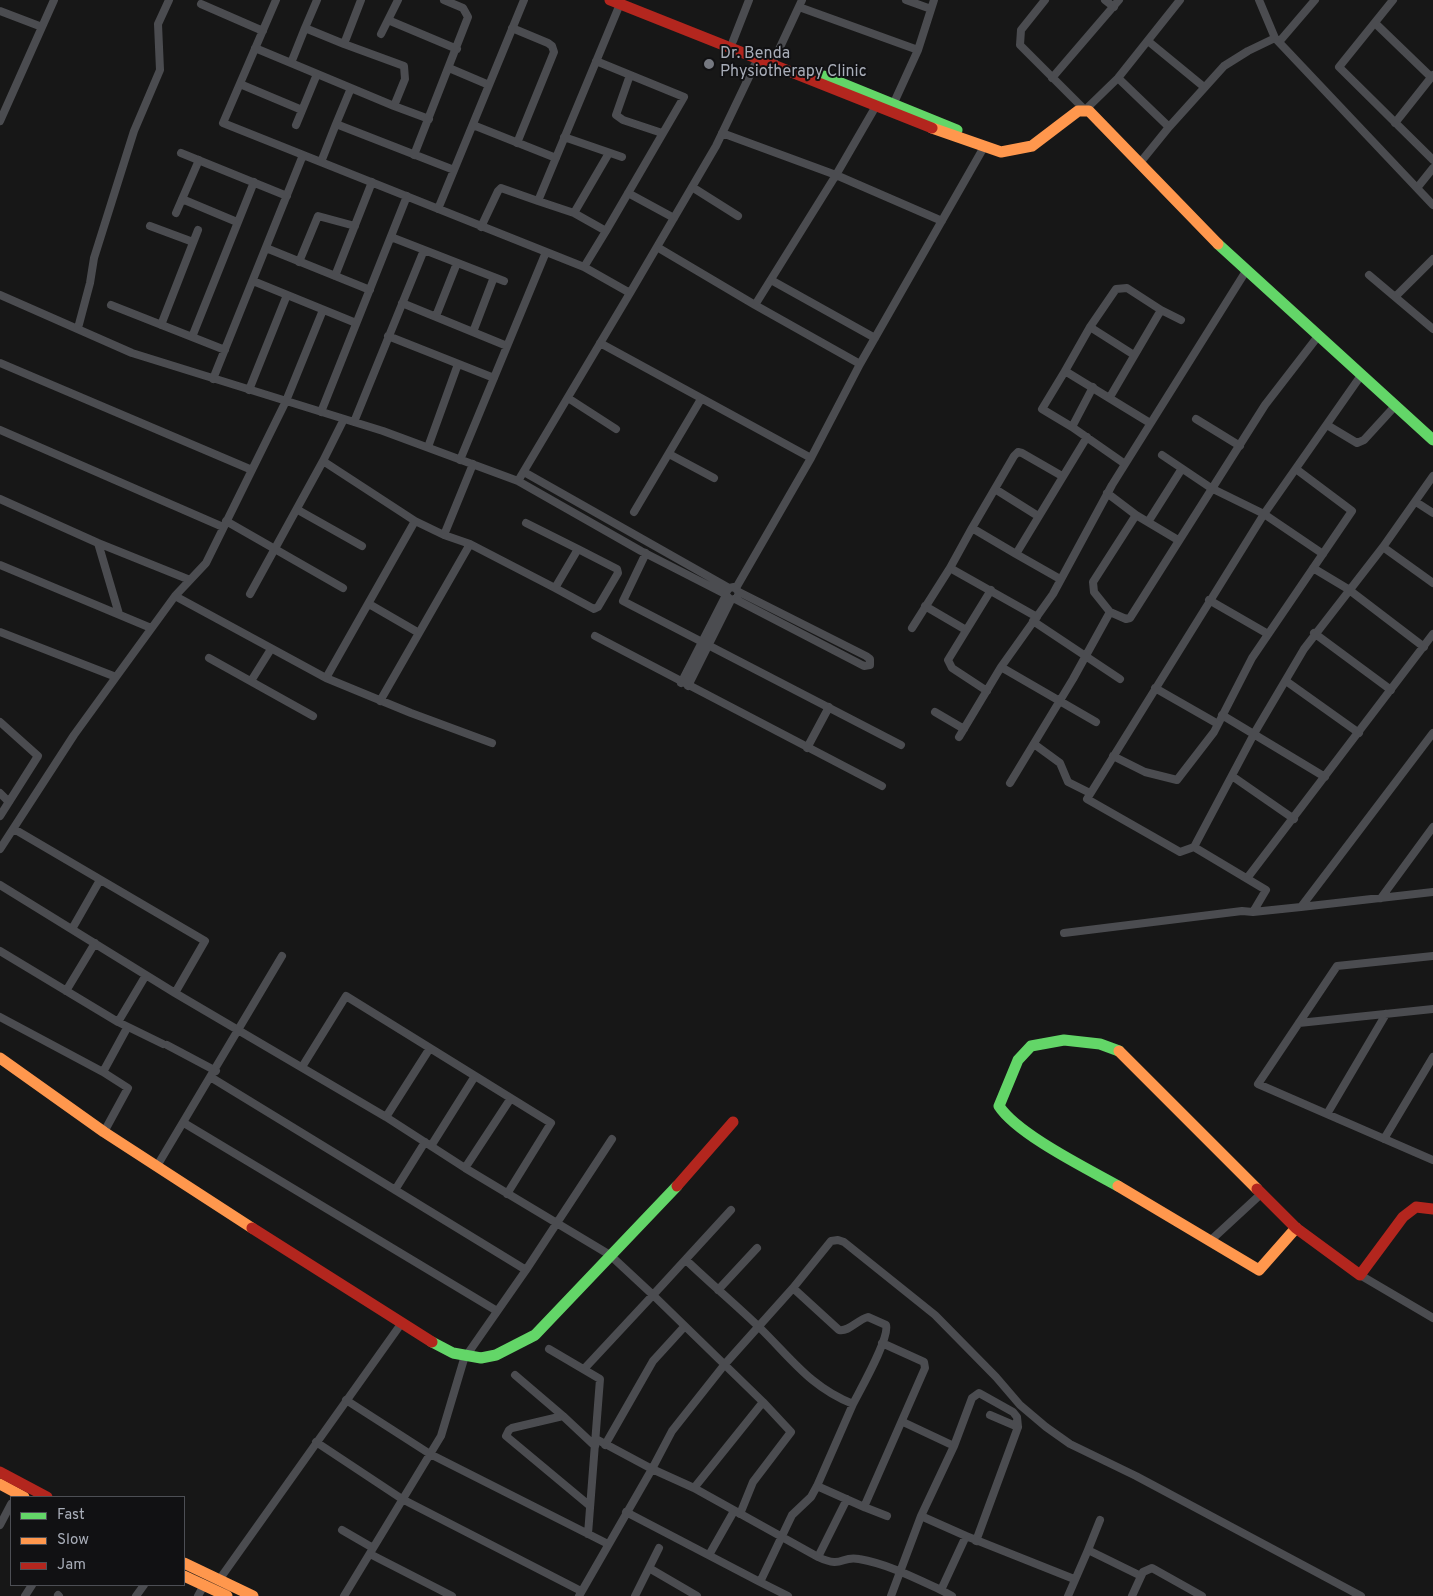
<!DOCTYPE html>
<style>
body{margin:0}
#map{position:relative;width:1433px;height:1596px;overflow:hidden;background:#171717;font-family:Overpass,sans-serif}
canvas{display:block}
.legend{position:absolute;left:10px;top:1496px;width:175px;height:90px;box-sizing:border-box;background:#111113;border:1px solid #4d4f55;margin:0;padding:6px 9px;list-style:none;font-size:15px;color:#a8adb8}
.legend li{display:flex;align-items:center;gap:10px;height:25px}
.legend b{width:25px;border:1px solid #4d4f55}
</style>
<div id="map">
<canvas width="1433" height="1596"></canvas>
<ul class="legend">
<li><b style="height:6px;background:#63d668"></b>Fast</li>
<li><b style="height:6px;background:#ff974d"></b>Slow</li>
<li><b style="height:6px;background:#b3261e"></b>Jam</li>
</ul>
</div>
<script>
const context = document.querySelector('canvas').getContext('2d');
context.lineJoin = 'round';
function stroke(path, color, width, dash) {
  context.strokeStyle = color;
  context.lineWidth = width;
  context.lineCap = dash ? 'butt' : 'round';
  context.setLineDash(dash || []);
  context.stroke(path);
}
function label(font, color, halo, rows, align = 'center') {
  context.font = font + ' Overpass,sans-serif';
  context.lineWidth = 4;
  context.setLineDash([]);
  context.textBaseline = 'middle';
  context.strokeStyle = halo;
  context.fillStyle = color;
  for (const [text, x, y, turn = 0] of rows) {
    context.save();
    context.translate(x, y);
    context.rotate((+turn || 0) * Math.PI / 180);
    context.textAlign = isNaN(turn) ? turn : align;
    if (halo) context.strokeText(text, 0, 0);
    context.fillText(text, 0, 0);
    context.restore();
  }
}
const street = new Path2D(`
 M276 0 223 123 584 267 630 293 716 146 761 52
 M361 0 344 44 404 66 405 79 394 106 429 119
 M906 0 931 9
 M1045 0 1021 30 1020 45 1085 110 1118 78 1180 0
 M1105 0 1114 7
 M1259 0 1275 38 1433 205
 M1393 0 1339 67 1433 160
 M201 4 263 31
 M799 7 918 50
 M0 11 42 27
 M388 20 457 49
 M1375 23 1431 77
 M305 28 317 0
 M512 28 548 43 552 46 554 52 517 143
 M381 34 398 0
 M733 41 749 0
 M1148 41 1204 87
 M1279 42 1315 0
 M344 44 305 28 291 63 394 106
 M255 48 291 63
 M775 58 802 0
 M596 61 684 97 606 231
 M449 68 489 85
 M630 75 616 115 623 120 662 133
 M1052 78 1119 0
 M1118 78 1169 127
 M240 84 302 110
 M892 107 918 50 934 0
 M0 121 54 0
 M1395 123 1433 75
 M336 124 351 88
 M296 125 317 74
 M473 125 556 158
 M722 133 836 175 942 221
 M564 137 622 157
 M181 153 287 196
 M414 155 468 17 463 8 444 0
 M321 162 336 124 454 170
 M1139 164 1169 127 1224 66 1248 51 1275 38
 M692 187 738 216
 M1417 188 1433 168
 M628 193 674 218
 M182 199 237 222
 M438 209 524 0
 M176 213 199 160
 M574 213 609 153
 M150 226 193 242
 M481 227 498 191 501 188 538 201
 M391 237 504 281
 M657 247 755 305 836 175 876 106
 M266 248 370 290
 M299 262 318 216 355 226
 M584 267 606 231 574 213 538 201 620 4
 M1369 275 1433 329
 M335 276 372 182
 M771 280 875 338
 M253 281 356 323
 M0 295 132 353 383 431 518 481 630 293
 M1395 297 1433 259
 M402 303 507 346
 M111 305 225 350
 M755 305 860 364
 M323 310 286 401 206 563 175 596 326 678 411 713 492 743
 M436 316 457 263
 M161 325 198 230
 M1090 327 1134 355
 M78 328 90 283 94 258 134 131 160 70 158 24 169 0
 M473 332 494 277
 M388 336 494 378
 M192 337 254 182
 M600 343 811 458 860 364 984 147
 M0 363 252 470
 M1065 371 1042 409 1072 427
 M213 379 303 155
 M1093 387 1072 427 1125 464
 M249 390 287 295
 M1110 397 1161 310
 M568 398 616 429
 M321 412 407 196
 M1196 419 1240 446
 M354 422 424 250
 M1150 423 1065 371 1090 327 1116 289 1127 288 1161 310 1181 320
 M1327 425 1357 443 1364 440 1396 405
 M0 430 223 527
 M428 447 458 364
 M669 454 714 478
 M1162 455 1211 488 1264 514 1323 554
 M460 460 546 252
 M323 461 344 419
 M473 464 444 535 470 544 555 588 578 549 617 569 618 573 598 607 594 609 555 588
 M524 472 729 588
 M1433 476 1383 547 1304 649 1255 732 1194 847 1266 890 1253 912 1301 907 1433 733
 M518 481 641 551 725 594
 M995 489 1038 516
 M1107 493 1136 515 1178 540
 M0 499 98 543 190 580
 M1416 502 1433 513
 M298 510 362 546
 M634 512 701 399
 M226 521 343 588
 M1148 522 1181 470
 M526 523 578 549
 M972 528 950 568 1037 617
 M98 543 119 614
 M1383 547 1433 583
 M646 553 623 601 901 745
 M1016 554 972 528 1014 456 1018 452 1022 453 1062 476
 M0 565 151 628
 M1313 568 1348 589 1424 647
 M1060 579 1016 554 1087 437
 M736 588 811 458
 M250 594 323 461 415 521 444 535
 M735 599 864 666 870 665V659L866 656 739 592 734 587 729 588 725 594 731 600 737 598 739 592
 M1209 600 1268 634
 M369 604 419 633
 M925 606 966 630
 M1110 612 1094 592 1093 582 1136 515
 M1033 621 1120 679
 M912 628 950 568
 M0 632 116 677 175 596
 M1314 633 1391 690
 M595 636 882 786
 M209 658 313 716
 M1001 667 1096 722
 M326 678 415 521
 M251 681 271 649
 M1286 681 1359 733
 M681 683 726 595
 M688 686 731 600
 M1155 688 1218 724
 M987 691 952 668 948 660 991 590
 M380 701 470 544
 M935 712 964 729
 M1222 715 1325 777
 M0 722 38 756 0 816
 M959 737 1001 667 1053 594 1112 485 1246 271
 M1034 744 1060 763 1068 782 1090 793
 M807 748 829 707
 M1113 756 1145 772 1177 780 1214 732 1252 658 1352 511 1296 469
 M1232 776 1294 819
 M1010 783 1073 679 1110 612 1126 619 1130 618 1265 405 1319 335
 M0 793 9 802
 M14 829 205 941 175 993
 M1194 847 1180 852 1087 799 1264 514 1362 374
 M0 849 74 735 116 677
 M1248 877 1433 634
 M0 885 175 993 386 1117 465 1168 610 1255 653 1295 731 1210
 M1381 898 1433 827
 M1301 907 1433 892
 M72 929 100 880
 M1064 933 1242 911 1253 912
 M0 951 118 1022
 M1433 956 1337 966 1258 1084 1433 1160
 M146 975 118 1022 163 1044
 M66 991 95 943
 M0 1017 103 1072
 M1299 1023 1433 1009
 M167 1045 216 1071
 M302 1067 346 996 551 1123 507 1194
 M212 1078 526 1270
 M1327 1114 1386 1014
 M386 1117 430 1048
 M184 1123 497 1311
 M104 1132 128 1088 103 1072 127 1028
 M1384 1139 1433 1057
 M431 1146 475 1076
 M157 1166 282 956
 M465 1168 511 1098
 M395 1190 425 1142
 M1210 1241 1262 1193
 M1360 1275 1433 1318
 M793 1288 831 1241 838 1240 844 1242 935 1315 996 1377 1020 1405 1046 1427 1070 1444 1136 1476 1361 1596
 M718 1290 757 1248
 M549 1349 600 1379 588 1534
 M515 1375 563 1416
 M346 1400 430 1454 608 1544
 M596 1439 652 1469 672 1431 725 1364 793 1288 839 1330C849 1332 857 1320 868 1317L886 1325C890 1338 860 1390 853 1404 810 1387 791 1358 759 1327 735 1304 710 1283 686 1260
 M316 1442 402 1499 581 1591
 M605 1445 653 1361 684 1327
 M954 1446 972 1398 979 1393 1013 1412 1017 1417 1018 1427
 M817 1486 864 1507 925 1368 924 1362 882 1343
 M694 1488 818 1557 847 1499
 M590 1506 506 1436 509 1430 512 1428 563 1416 595 1446
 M864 1507 887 1516
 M626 1512 760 1582 792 1515 811 1497 817 1486 853 1404
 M740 1514 753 1482 791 1432 763 1402
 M921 1516 966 1536
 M0 1525 11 1504
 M342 1530 373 1548
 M976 1541 1018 1427 990 1415
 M1088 1550 1100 1520
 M370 1554 452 1596
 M709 1555 734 1511
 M818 1557C843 1569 841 1555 859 1559 888 1564 915 1578 941 1590
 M649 1568 659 1548
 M219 1580 401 1324
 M760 1582 788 1596
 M58 1595 59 1596
 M25 1596 32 1585
 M136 1596 144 1585
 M198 1596 204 1585
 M344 1596 441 1436 464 1359 526 1270 612 1139
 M579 1596 652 1469 694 1488 763 1402 653 1295 584 1369
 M635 1596 649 1568 697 1596
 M891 1596 921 1516 954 1446 903 1422
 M952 1596 941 1590 966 1536 1074 1579
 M1068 1596 1088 1550 1141 1576
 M1132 1596 1143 1572 1152 1568 1202 1596`);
const fast = new Path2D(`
 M824 76 957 130
 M1218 244 1433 440
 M1118 1186C1086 1168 1017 1134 999 1106L1018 1060 1031 1046 1064 1040 1100 1044 1119 1051
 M432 1342 453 1353 481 1358 496 1355 535 1335 677 1186`);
const slow = new Path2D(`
 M932 128 1001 152 1032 146 1078 111H1089L1218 244
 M1119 1051 1257 1189
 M0 1058 104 1132 252 1228
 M1118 1186 1259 1270 1296 1228
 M0 1484 24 1497
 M184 1563 253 1596
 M184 1576 227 1596`);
const jam = new Path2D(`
 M610 0 932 128
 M677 1186 733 1122
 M1257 1189 1296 1228 1360 1275 1403 1217 1416 1207 1433 1209
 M252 1228 432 1342
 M0 1472 47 1497`);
const markers = [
 [709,64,6,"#757880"]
];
const poiNames = [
 ["Dr. Benda",720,55],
 ["Physiotherapy Clinic",720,73]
];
stroke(street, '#4b4c50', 8);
stroke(fast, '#63d668', 11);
stroke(slow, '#ff974d', 11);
stroke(jam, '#b3261e', 11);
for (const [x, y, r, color] of markers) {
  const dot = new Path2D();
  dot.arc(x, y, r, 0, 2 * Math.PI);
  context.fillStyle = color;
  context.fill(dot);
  stroke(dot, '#111113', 2);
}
label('16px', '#a8adb8', '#111113', poiNames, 'left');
</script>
